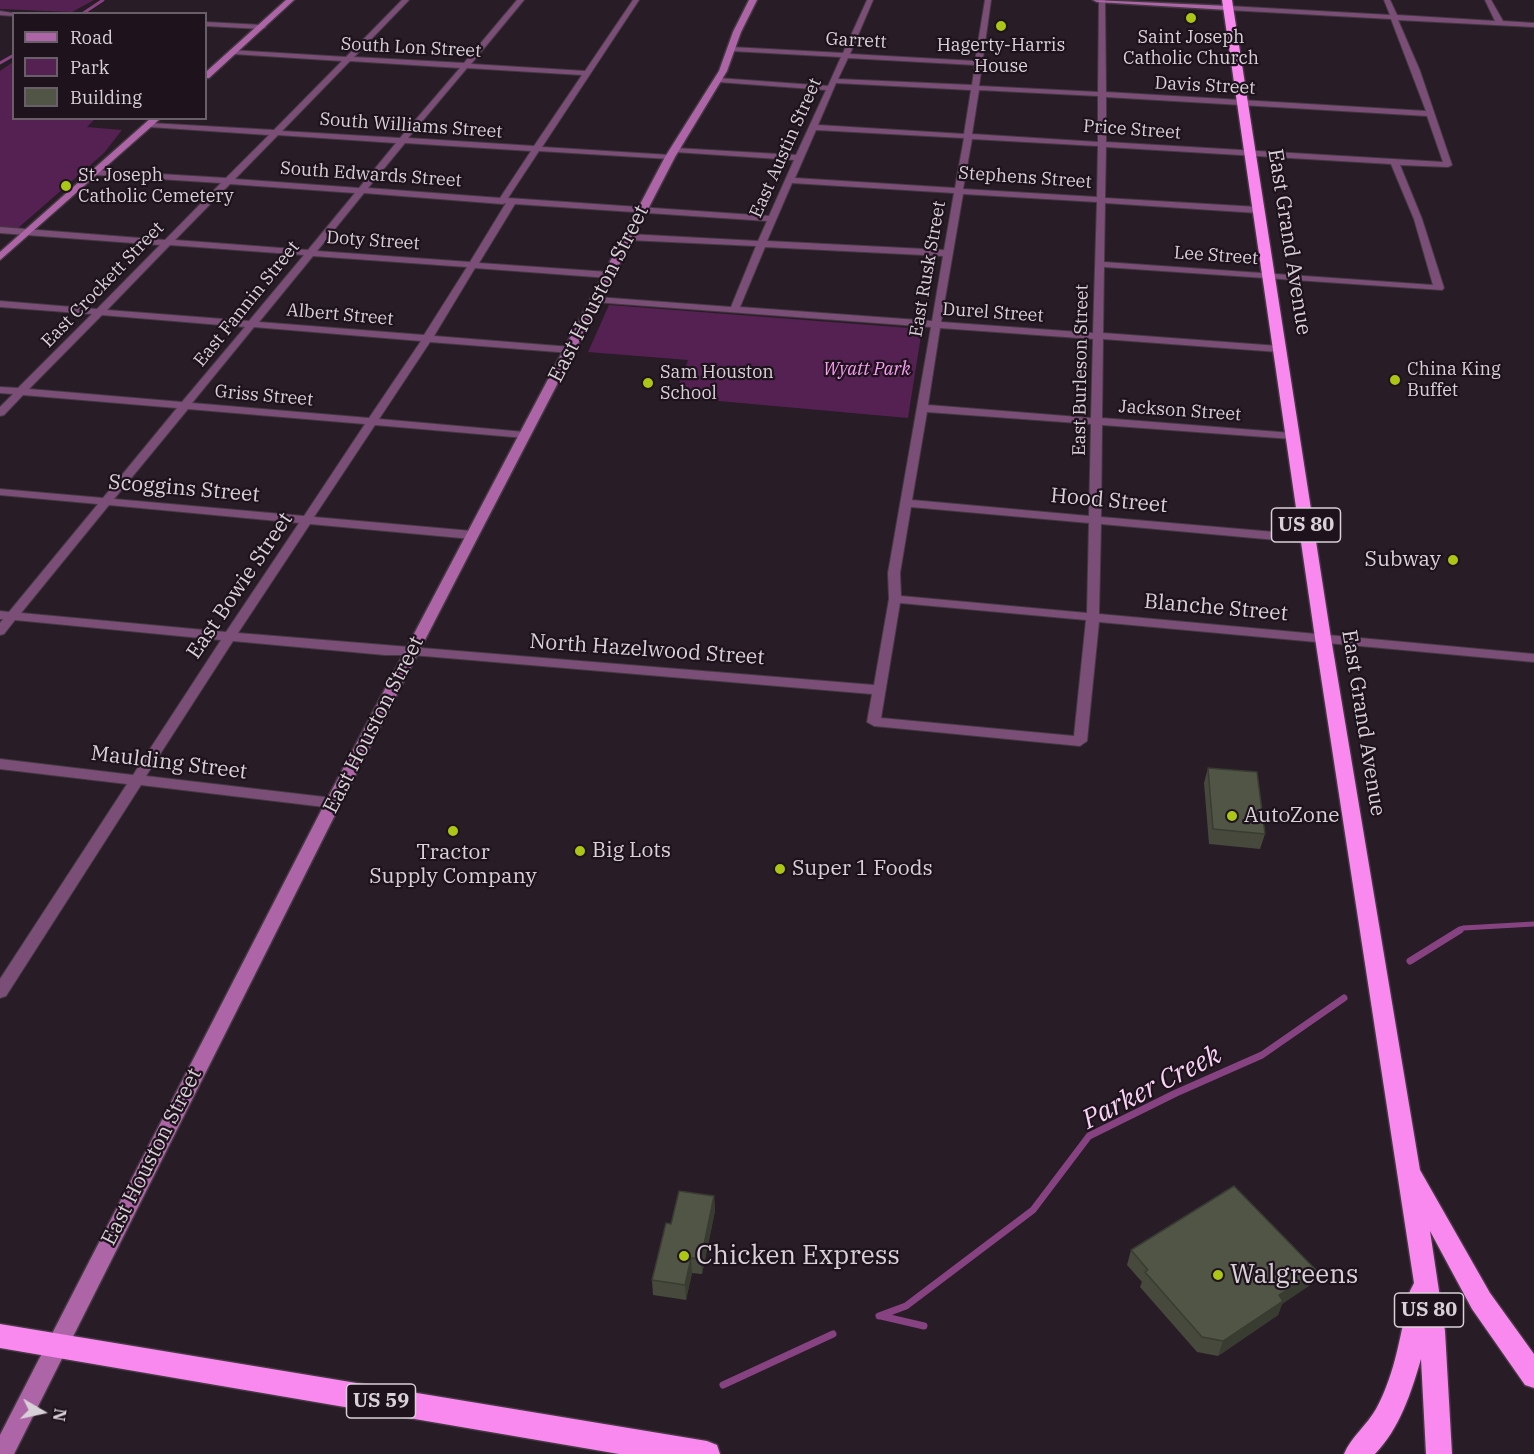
<!DOCTYPE html>
<style>
body{margin:0}
#map{position:relative;width:1534px;height:1454px;overflow:hidden;background:#281c26;font-family:"IBM Plex Serif",serif}
canvas{display:block}
.legend{position:absolute;left:12px;top:12px;width:195px;height:108px;box-sizing:border-box;background:#1e131d;border:2px solid #695f68;margin:0;padding:8px 10px;list-style:none;font-size:18px;color:#d9d1d8}
.legend li{display:flex;align-items:center;gap:12px;height:30px}
.legend b{width:30px;border:2px solid #695f68}
.north{position:absolute;left:12px;top:1382px;width:60px;height:60px;-webkit-text-stroke:4px #1e131d;paint-order:stroke;rotate:99deg;font-size:16px;font-weight:700;line-height:24px;text-align:center;color:#d9d1d8}
.north::after{content:'';display:block;margin:auto;width:21px;height:27px;background:#d9d1d8;clip-path:polygon(50% 0,100% 100%,50% 72%,0 100%)}
</style>
<div id="map">
<canvas width="1534" height="1454"></canvas>
<ul class="legend">
<li><b style="height:8px;background:#ad65a7"></b>Road</li>
<li><b style="height:16px;background:#552152"></b>Park</li>
<li><b style="height:16px;background:#515546"></b>Building</li>
</ul>
<div class="north">N</div>
</div>
<script>
const context = document.querySelector('canvas').getContext('2d');
context.lineJoin = 'round';
function fill(path, color) {
  context.fillStyle = color;
  context.fill(path, 'evenodd');
}
function stroke(path, color, width, dash) {
  context.strokeStyle = color;
  context.lineWidth = width;
  context.lineCap = dash ? 'butt' : 'round';
  context.setLineDash(dash || []);
  context.stroke(path);
}
function label(font, color, halo, rows, align = 'center') {
  context.font = font + ' "IBM Plex Serif",serif';
  context.lineWidth = 4.5;
  context.setLineDash([]);
  context.textBaseline = 'middle';
  context.strokeStyle = halo;
  context.fillStyle = color;
  for (const [text, x, y, turn = 0] of rows) {
    context.save();
    context.translate(x, y);
    context.rotate((+turn || 0) * Math.PI / 180);
    context.textAlign = isNaN(turn) ? turn : align;
    if (halo) context.strokeText(text, 0, 0);
    context.fillText(text, 0, 0);
    context.restore();
  }
}
const green = new Path2D(`
 M0 0H94L72 12 0 9Z
 M13 62 14 118 95 119 87 127 122 130 104 153 17 229 0 228V71Z
 M609 305 922 329 908 418 674 397 688 360 588 352Z`);
const streamFar2 = new Path2D(`
 M82 14 103 0
 M0 63 14 55`);
const streamFar1 = new Path2D(`
 M1457 932 1463 928 1534 924`);
const stream = new Path2D(`
 M1410 961 1460 930
 M879 1316 906 1306 1033 1210 1089 1136 1176 1093 1262 1055 1344 998
 M881 1316 924 1326
 M723 1385 833 1334`);
const street = new Path2D(`
 M402 0H409L354 57 464 63 517 0H524L471 64 585 71 633 0H639L542 147 670 155 674 157 670 159 539 151 508 198 769 216 794 160 675 152 671 150 675 148 796 155 826 90 718 82 714 80 718 78 828 86 841 57 731 51 727 49 731 47 843 53 867 0H873L850 54 975 61 985 0H991L979 86 1098 92 1099 0H1105L1106 92 1426 111 1391 19 1228 10 1225 8 1228 6 1390 15 1384 0H1390L1397 15 1495 21 1485 0H1491L1503 21 1534 23V27L1398 20 1420 71 1452 165 1448 167 1400 165 1422 219 1444 288 1442 290 1104 267 1103 333 1279 346 1284 349 1279 352 1103 339 1102 418 1292 433 1297 436 1292 439 1102 425 1101 517 1309 535 1315 539 1309 543 1101 524 1099 614 1534 654V662L1099 622 1087 741 1080 746 874 726 867 722 872 694 412 655H385L233 641 146 776 333 798 338 800 340 803 338 806 333 808 141 785 6 996 0 998V979L127 784 0 769V759L133 775 221 640 15 620 4 634 0 635V623L3 619H0V611L9 612 98 504 0 495V489L103 498 177 408 23 395 4 415 0 416V407L13 394 0 393V387L18 388 92 314 0 307V301L97 309 160 245 0 233V227L165 240 221 183 96 175 92 172 93 170 226 178 269 135 150 127 146 125 150 123 274 130 342 61 233 54 229 52 230 50 346 57ZM848 58 975 65 972 85 838 79ZM350 61 460 68 400 138 282 131ZM467 68 582 75 534 146 408 138ZM836 83 971 90 964 134 818 125ZM979 90 1098 96V142L972 134ZM1106 97 1427 116 1443 162 1106 142ZM816 130 964 138 955 188 795 178ZM278 135 396 143 359 188 235 179ZM972 139 1098 146 1097 197 963 189ZM405 143 531 151 500 198 368 188ZM1106 147 1391 164 1414 219 1433 285 1104 262 1105 203 1258 213 1262 210 1258 207 1105 198ZM792 183 954 193 944 250 767 241ZM230 184 355 193 308 250 175 240ZM364 193 502 204 506 203 470 262 317 251ZM963 194 1097 202 1093 333 941 322ZM515 204 767 221 758 241 628 234 624 237 628 240 756 246 731 307 597 297 592 300 594 302 931 327 888 573 889 599 874 685 238 633 310 524 472 539 478 535 472 531 314 517 375 425 525 438 530 435 525 432 379 419 430 342 571 353 576 350 571 347 434 336 475 268 609 278 614 275 609 272 479 263ZM170 245 304 255 249 321 107 310ZM765 247 943 256 932 321 740 307ZM313 256 467 267 424 335 259 322ZM102 315 245 327 182 402 29 389ZM254 327 421 341 369 418 192 403ZM940 328 1093 339 1091 418 928 405ZM188 409 365 424 304 516 114 499ZM927 412 1091 424 1089 516 912 500ZM109 505 299 523 226 632 21 613ZM911 507 1089 523 1087 613 901 596 900 573ZM900 603 1086 620 1074 736 881 718Z
 M0 11 19 14H14V16L0 15Z
 M206 22 262 25 266 27 262 29 206 26Z`);
const secondary = new Path2D(`
 M286 0H294L209 78H206V72Z
 M749 0H757L741 32 727 71 675 157 479 535 341 803 14 1454H0V1435L325 803 665 157 719 71 733 32Z
 M1093 0 1228 6 1232 8 1228 10 1097 2Z
 M151 118H161L0 260V252Z`);
const highway = new Path2D(`
 M1222 0H1232L1331 638 1420 1170 1490 1293 1534 1354V1388L1525 1385 1472 1309 1430 1231 1445 1331 1452 1454H1426L1421 1359C1411 1393 1400 1428 1375 1454H1344C1351 1437 1367 1425 1376 1409 1396 1373 1401 1330 1410 1291L1414 1283 1315 638Z
 M0 1324 707 1441 717 1445 720 1454H619L0 1348Z`);
const wall = new Path2D(`
 M1208 768 1265 834 1260 849 1209 844 1204 783Z
 M714 1196 715 1211 702 1274 692 1273 686 1300 653 1295 652 1280Z
 M1131 1250 1310 1285 1282 1304 1278 1315 1218 1356 1197 1352 1140 1287 1142 1282 1127 1265Z`);
const shadedWall = new Path2D(`
 M714 1196 715 1211 702 1274 701 1259Z
 M691 1258 692 1273 686 1300 685 1285Z
 M1316 1270 1310 1285 1282 1304 1278 1315 1218 1356 1223 1341 1279 1295Z`);
const building = new Path2D(`
 M1208 768 1257 772 1265 834 1213 829Z
 M1234 1186 1316 1270 1279 1295 1283 1301 1223 1341 1202 1337 1145 1272 1148 1270 1131 1250Z
 M679 1191 714 1196 701 1259 691 1258 685 1285 652 1280 666 1223 671 1224Z`);
const markers = [
 [1191,18,6,"#abc614"],
 [1001,26,6,"#abc614"],
 [66,186,6,"#abc614"],
 [1395,380,6,"#abc614"],
 [648,383,6,"#abc614"],
 [1453,560,6,"#abc614"],
 [1232,816,6,"#abc614"],
 [453,831,6,"#abc614"],
 [580,851,6,"#abc614"],
 [780,869,6,"#abc614"],
 [684,1256,6,"#abc614"],
 [1218,1275,6,"#abc614"]
];
const farPoinames = [
 ["Saint Joseph",1191,38,"center"],
 ["Catholic Church",1191,59,"center"],
 ["Hagerty-Harris",1001,46,"center"],
 ["House",1001,67,"center"],
 ["St. Joseph",78,176],
 ["Catholic Cemetery",78,197],
 ["China King",1407,370],
 ["Buffet",1407,391],
 ["Sam Houston",660,373],
 ["School",660,394]
];
const farStreetnames = [
 ["Garrett",856,41,3],
 ["South Lon Street",411,48,3],
 ["Davis Street",1205,86,3],
 ["South Williams Street",411,126,4],
 ["Price Street",1132,130,4],
 ["East Austin Street",786,148,-66],
 ["South Edwards Street",371,175,4],
 ["Stephens Street",1025,178,4],
 ["Doty Street",373,241,4],
 ["Lee Street",1216,256,4],
 ["East Rusk Street",928,269,-80],
 ["East Crockett Street",103,285,-46],
 ["East Fannin Street",247,304,-51],
 ["Durel Street",993,313,4],
 ["Albert Street",340,315,5],
 ["East Burleson Street",1081,370,-89],
 ["Griss Street",264,396,5],
 ["Jackson Street",1180,411,4]
];
const farParknames = [
 ["Wyatt Park",867,370]
];
const shields = [
 [1306,525,69],
 [1429,1310,69],
 [381,1401,69]
];
const shieldNames = [
 ["US 80",1306,525],
 ["US 80",1429,1310],
 ["US 59",381,1401]
];
const streetNames = [
 ["East Grand Avenue",1289,242,81],
 ["East Houston Street",599,294,-63],
 ["Scoggins Street",184,489,5],
 ["Hood Street",1109,501,5],
 ["East Bowie Street",240,586,-56],
 ["Blanche Street",1216,608,5],
 ["North Hazelwood Street",647,650,4],
 ["East Grand Avenue",1363,723,81],
 ["East Houston Street",374,725,-63],
 ["Maulding Street",169,763,7],
 ["East Houston Street",152,1157,-63]
];
const poiNames = [
 ["Subway",1441,560,"right"],
 ["AutoZone",1244,816],
 ["Big Lots",592,851],
 ["Tractor",453,853,"center"],
 ["Supply Company",453,877,"center"],
 ["Super 1 Foods",792,869]
];
const nearPoinames = [
 ["Chicken Express",696,1256],
 ["Walgreens",1230,1275]
];
const nearWaternames = [
 ["Parker Creek",1152,1088,-27]
];
fill(green, '#552152');
stroke(streamFar2, '#874282', 3);
stroke(streamFar1, '#874282', 5);
stroke(stream, '#874282', 7);
stroke(street, '#443942', 2);
stroke(secondary, '#443942', 3);
stroke(highway, '#443942', 3);
fill(street, '#7a4e76');
fill(secondary, '#ad65a7');
fill(highway, '#f988ef');
fill(wall, '#46493c');
fill(shadedWall, '#393c31');
fill(building, '#515546');
stroke(building, '#393c31', 1.5);
for (const [x, y, r, color] of markers) {
  const dot = new Path2D();
  dot.arc(x, y, r, 0, 2 * Math.PI);
  context.fillStyle = color;
  context.fill(dot);
  stroke(dot, '#1e131d', 2);
}
label('18px', '#d9d1d8', '#1e131d', farPoinames, 'left');
label('18px', '#d9d1d8', '#1e131d', farStreetnames);
label('italic 18px', '#fc9df3', '#1e131d', farParknames);
for (const [x, y, w] of shields) {
  const box = new Path2D();
  box.roundRect(x - w / 2, y - 17, w, 34, 4.5);
  context.fillStyle = '#1e131d';
  context.fill(box);
  stroke(box, '#d9d1d8', 1.5);
}
label('bold 20px', '#d9d1d8', null, shieldNames);
label('21px', '#d9d1d8', '#1e131d', streetNames);
label('21px', '#d9d1d8', '#1e131d', poiNames, 'left');
label('26px', '#d9d1d8', '#1e131d', nearPoinames, 'left');
label('italic 27px', '#f9d2f4', '#1e131d', nearWaternames);
</script>
